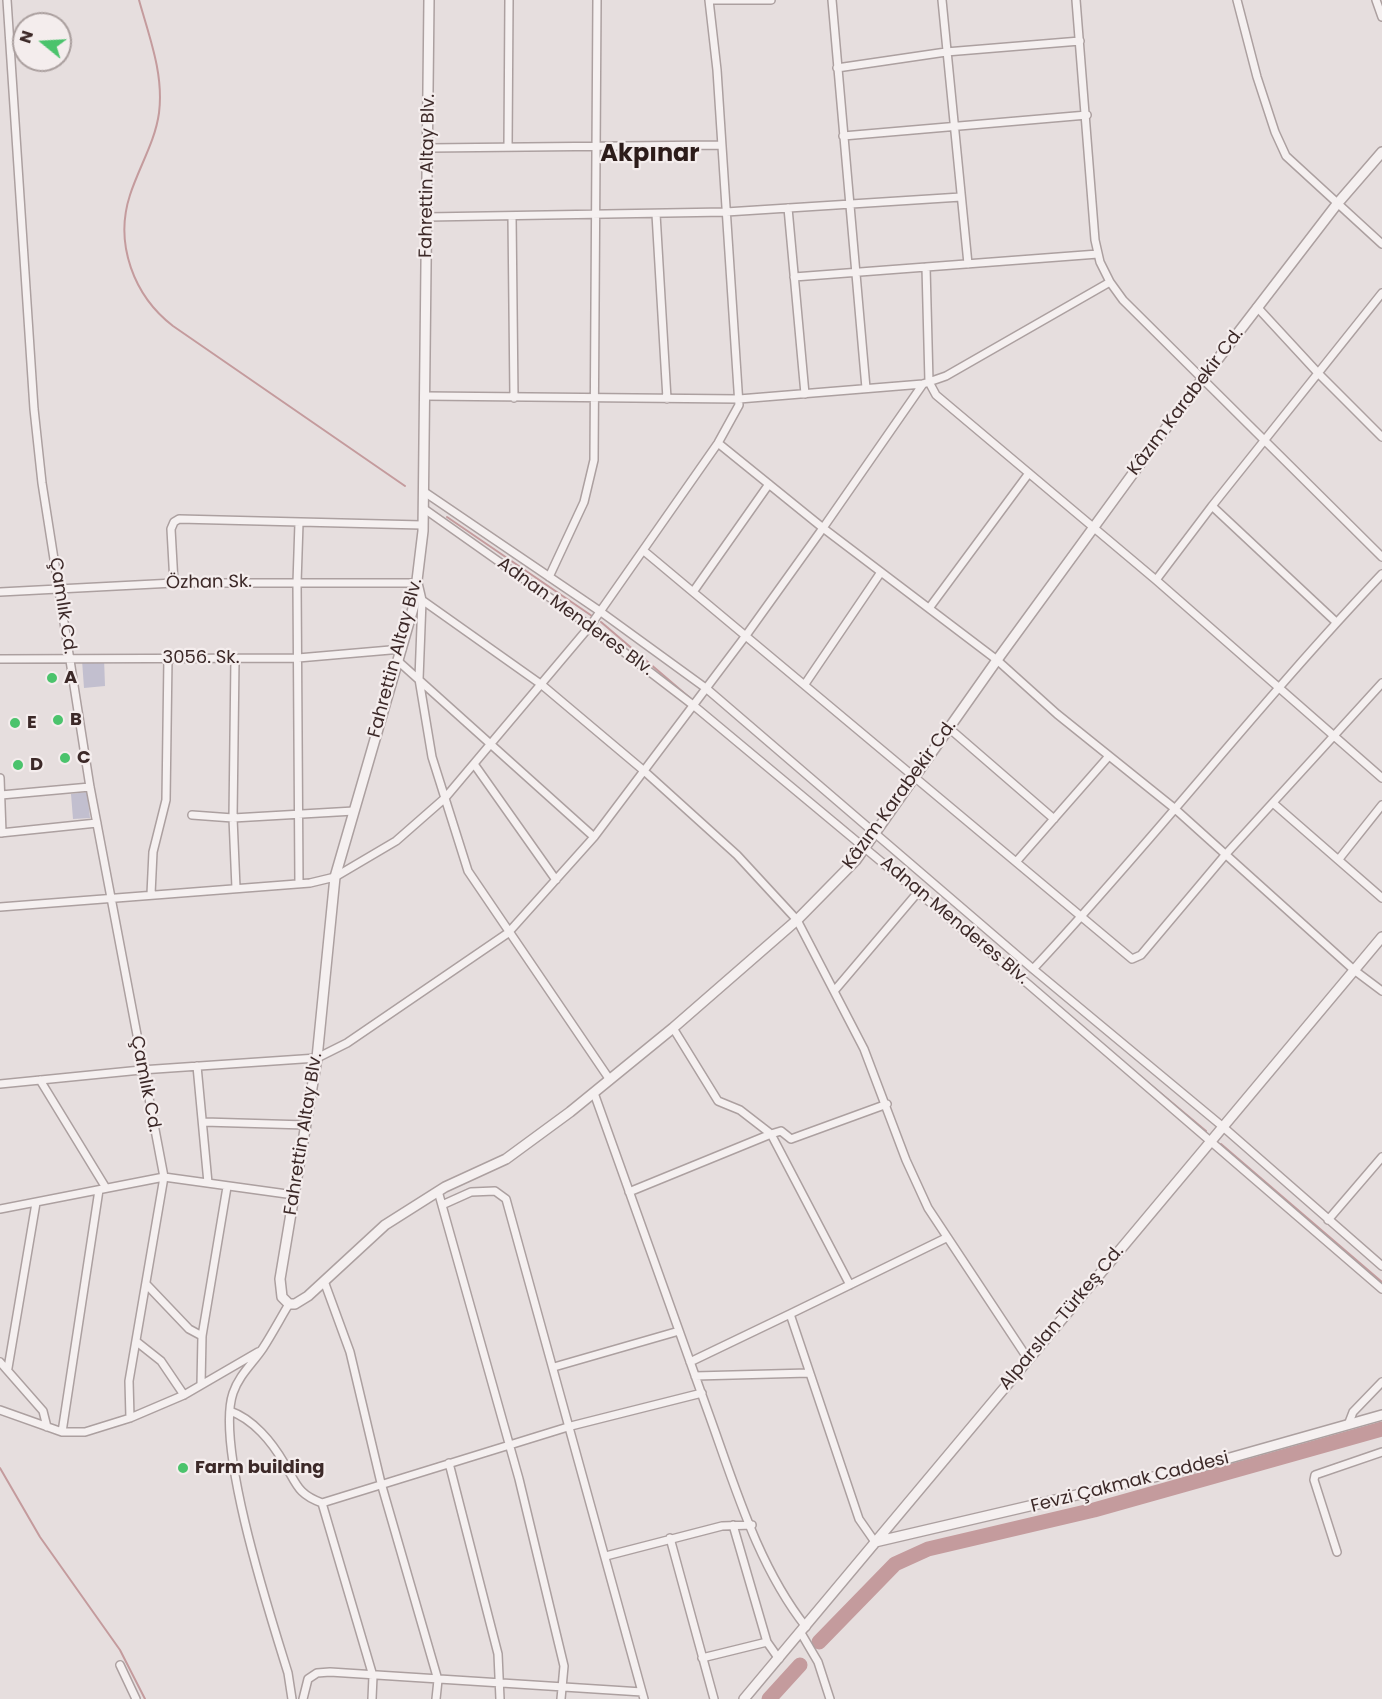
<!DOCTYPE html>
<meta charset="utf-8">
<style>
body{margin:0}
#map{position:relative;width:1382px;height:1699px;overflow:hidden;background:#e6dede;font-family:Poppins,sans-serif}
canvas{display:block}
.north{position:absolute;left:12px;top:12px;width:60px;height:60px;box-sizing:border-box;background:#f4eded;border:2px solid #aa9f9e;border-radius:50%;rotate:288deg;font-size:16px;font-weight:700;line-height:24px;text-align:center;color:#3c2928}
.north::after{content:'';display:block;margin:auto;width:21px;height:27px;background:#4bc36c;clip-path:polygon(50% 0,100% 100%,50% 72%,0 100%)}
</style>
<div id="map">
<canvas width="1382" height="1699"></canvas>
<div class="north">N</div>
</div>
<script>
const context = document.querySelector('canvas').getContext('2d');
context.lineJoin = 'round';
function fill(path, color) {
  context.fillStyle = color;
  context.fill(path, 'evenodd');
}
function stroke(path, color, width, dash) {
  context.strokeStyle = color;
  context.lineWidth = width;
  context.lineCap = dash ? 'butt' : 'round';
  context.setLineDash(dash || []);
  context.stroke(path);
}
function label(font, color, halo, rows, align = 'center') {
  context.font = font + ' Poppins,sans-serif';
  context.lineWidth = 4.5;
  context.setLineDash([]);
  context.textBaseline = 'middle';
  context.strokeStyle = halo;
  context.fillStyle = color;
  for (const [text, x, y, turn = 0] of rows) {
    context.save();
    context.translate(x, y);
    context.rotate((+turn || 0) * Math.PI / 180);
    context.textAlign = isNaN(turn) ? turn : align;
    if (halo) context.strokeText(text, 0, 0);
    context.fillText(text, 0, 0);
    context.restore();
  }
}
const green = new Path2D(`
 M104 658 105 686 84 688 82 660Z
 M87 792 90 818 73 819 71 794Z`);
const stream = new Path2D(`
 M139 0C149 36 164 74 159 113 155 142 139 167 130 195 114 244 134 296 173 326L405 486
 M447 517 592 616
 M601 622 690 698
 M837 820 859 839
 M874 851 890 865
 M1103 1045 1206 1131
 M1221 1144 1382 1282
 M0 1468 40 1537 120 1650 145 1699`);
const river = new Path2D(`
 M819 1642 895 1564 928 1549 1094 1510 1382 1429
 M769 1699 800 1665`);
const minor = new Path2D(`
 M7 0 34 409 42 483 90 787 164 1177 129 1381 130 1418
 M709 0H771
 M832 0 866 388
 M942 0 968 264
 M1076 0 1095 240 1100 262 1110 282
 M1237 0 1257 77 1275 132 1286 156 1382 244
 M1376 0 1382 17
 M837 68 946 52 1080 41
 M843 136 1087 115
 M508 147 509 0
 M429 148 721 145
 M788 208 805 394
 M656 214 667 399
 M512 216 514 398
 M427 217 726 212 961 197
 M926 267 929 382 936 395 1156 580 1382 778
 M794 277 1098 254
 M1257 307 1318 373 1382 437
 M424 396 739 399 923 384 946 376 1110 282 1123 300 1382 557
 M718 443 823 528 923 384
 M423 491 601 612 707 689 1033 969 1222 1126 1382 1266
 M1212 506 1336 622
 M423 508 590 626 693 705 1028 984 1382 1289
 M644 551 1132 959 1141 955 1226 854 1382 683
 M881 572 997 660 1057 714 1174 808 1354 970 1382 991
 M549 577 584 502 594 460 597 0
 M1156 580 1212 506 1382 293
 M174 583 171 529 174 522 179 519 422 525
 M0 592 174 583H418L422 600 419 679 432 757 468 871 610 1080
 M693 592 769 484
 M422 600 542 685 643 770 737 855 797 920 864 1049 906 1160 928 1208 1028 1359
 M930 607 1029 473
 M0 659 298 658 402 649
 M235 659 233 818 236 888
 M398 661 594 837
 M950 729 1054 819
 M474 764 556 880
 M0 778 2 833
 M1 795 90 787
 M1273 803 1382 898
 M192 815 233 818 354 811
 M0 833 97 823
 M1339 859 1382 805
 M1016 862 1109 756
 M299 884 297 583 299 523
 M151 894 153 852 166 800 168 658
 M0 907 310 883 335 877 396 841 445 798 590 626 718 443 739 405 717 70 709 0
 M1033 969C1153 841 1261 701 1382 574
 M835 990 919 891
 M673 1028 718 1101 740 1110 771 1134 850 1285
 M197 1066 208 1183
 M40 1080 106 1188
 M0 1084 141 1070 317 1058 347 1043 508 933 594 837 747 634 823 528 881 572 805 684
 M594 1093C631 1199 669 1304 707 1409 734 1483 757 1565 806 1627
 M204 1122 306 1125
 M438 1191 519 1479 564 1666 561 1699
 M629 1192 771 1134 781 1131 791 1139 887 1104
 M442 1205 471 1192 495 1191 506 1199 644 1699
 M0 1209 164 1177 294 1195
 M1328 1220 1382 1157
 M324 1281 350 1352 381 1483 438 1680 436 1699
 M147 1285 189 1329 202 1336
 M289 1304C280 1319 272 1334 263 1348 253 1363 239 1375 233 1393 215 1446 270 1615 288 1673L292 1699
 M137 1342 161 1361 184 1395
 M0 1362 43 1411 47 1427
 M690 1362 790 1314
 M554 1367 679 1331
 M8 1368 36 1203
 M695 1376 809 1373
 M201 1385 202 1336 227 1187
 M0 1410 62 1432H85L130 1418 184 1395 258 1352
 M230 1411C253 1419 272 1442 284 1463 297 1484 297 1494 322 1503L571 1426 702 1393
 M1348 1425 1353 1412 1382 1382
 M62 1432 99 1190
 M449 1463 498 1654 500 1699
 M322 1503 373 1676 372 1699
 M733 1525 767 1642 779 1659
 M670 1538 714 1699
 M875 1542 859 1519 790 1314 946 1238
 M1337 1552 1314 1480 1315 1475 1382 1452
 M606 1556 722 1526 752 1525
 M801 1633 818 1662 830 1699
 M702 1658 767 1642
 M120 1665 136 1699
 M303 1699 308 1679 317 1673 330 1672 642 1692`);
const tertiary = new Path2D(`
 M429 0 423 531 414 605 335 877 317 1058 280 1279 282 1297 289 1304H295L308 1296 385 1225 445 1187 506 1159 570 1112 673 1028 797 920 856 860 997 660 1188 398 1337 204 1382 152
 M875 1542 1205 1465 1382 1415
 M744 1699 1382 937`);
const markers = [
 [52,678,6,"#4bc36c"],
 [58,720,6,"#4bc36c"],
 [15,723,6,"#4bc36c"],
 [65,758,6,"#4bc36c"],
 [18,765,6,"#4bc36c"],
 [183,1468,6,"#4bc36c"]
];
const streetNames = [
 ["Fahrettin Altay Blv.",428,176,-89],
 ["Kâzım Karabekir Cd.",1186,402,-53],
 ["Özhan Sk.",209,583,-1],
 ["Çamlık Cd.",62,606,81],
 ["Adnan Menderes Blv.",575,617,36],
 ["3056. Sk.",201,658],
 ["Fahrettin Altay Blv.",396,658,-75],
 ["Kâzım Karabekir Cd.",900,795,-54],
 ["Adnan Menderes Blv.",954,921,40],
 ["Çamlık Cd.",145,1084,79],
 ["Fahrettin Altay Blv.",304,1134,-81],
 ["Alparslan Türkeş Cd.",1062,1318,-50],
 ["Fevzi Çakmak Caddesi",1130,1483,-14]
];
const poiNames = [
 ["A",64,678],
 ["B",70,720],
 ["E",27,723],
 ["C",77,758],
 ["D",30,765],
 ["Farm building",195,1468]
];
const districtNames = [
 ["Akpınar",650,155]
];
fill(green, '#c2bfcf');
stroke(stream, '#c49b9d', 2);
stroke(river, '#c49b9d', 15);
stroke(minor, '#aca0a0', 10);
stroke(tertiary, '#aca0a0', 12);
stroke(minor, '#f5f0f0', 7);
stroke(tertiary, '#f5f0f0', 9);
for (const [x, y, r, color] of markers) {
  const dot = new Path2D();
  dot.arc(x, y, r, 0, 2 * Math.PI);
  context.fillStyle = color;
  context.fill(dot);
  stroke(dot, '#f4eded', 2);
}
label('18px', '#3c2928', '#f4eded', streetNames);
label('bold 18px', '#3c2928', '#f4eded', poiNames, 'left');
label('bold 24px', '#2c1c1a', '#f4eded', districtNames);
</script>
